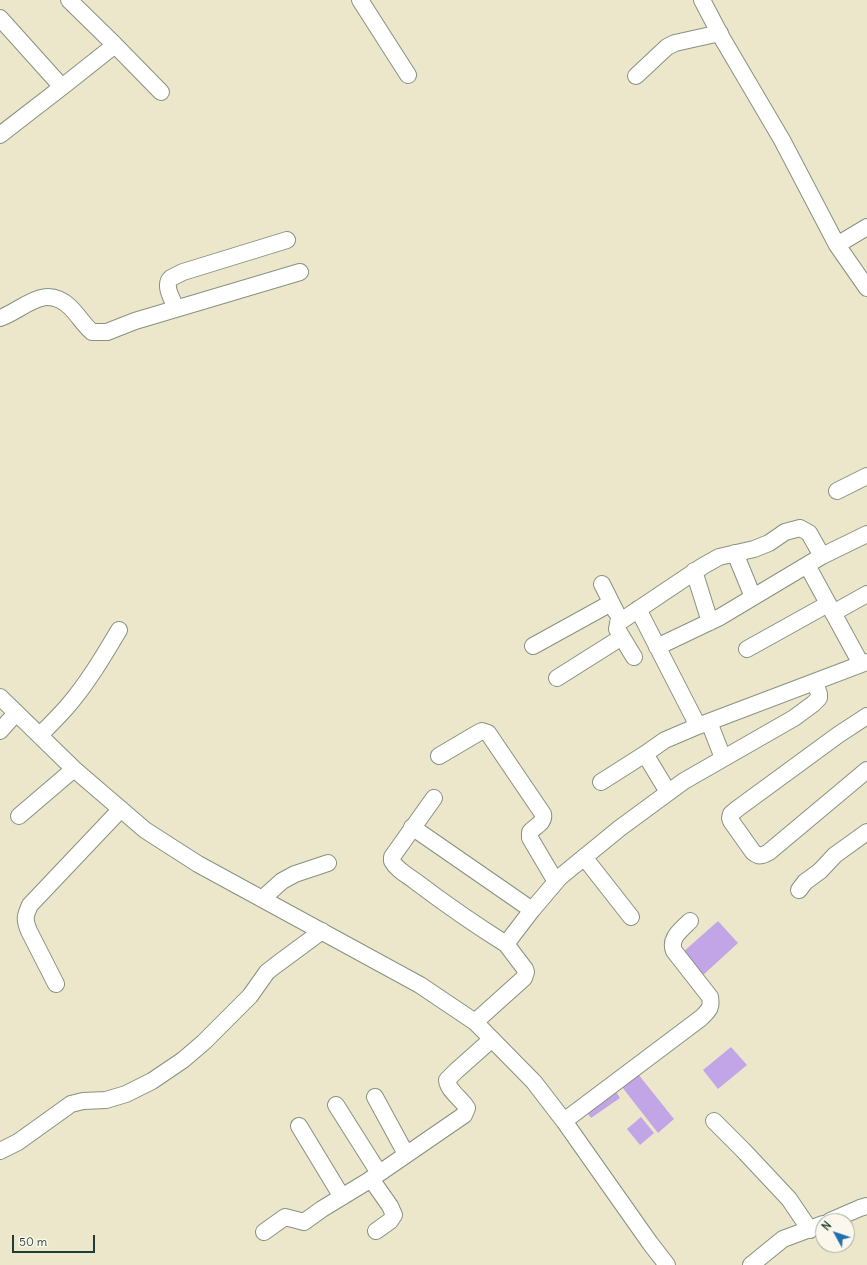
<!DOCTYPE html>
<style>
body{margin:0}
#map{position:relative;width:867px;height:1265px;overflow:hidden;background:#ece7ca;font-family:Delius,sans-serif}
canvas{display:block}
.north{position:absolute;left:815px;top:1213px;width:40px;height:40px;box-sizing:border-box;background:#fbf7ec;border:1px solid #a3ada2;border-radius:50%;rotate:310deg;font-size:11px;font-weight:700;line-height:16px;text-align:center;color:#1f3d34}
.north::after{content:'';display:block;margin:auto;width:14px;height:18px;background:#1f6fb2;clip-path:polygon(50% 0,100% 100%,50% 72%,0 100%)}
.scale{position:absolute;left:12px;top:1235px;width:83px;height:18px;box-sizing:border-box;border:2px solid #1f3d34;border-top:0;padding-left:5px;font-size:12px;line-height:14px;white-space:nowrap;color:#1f3d34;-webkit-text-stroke:3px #fbf7ec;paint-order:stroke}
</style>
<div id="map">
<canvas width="867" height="1265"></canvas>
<div class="north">N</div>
<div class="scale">50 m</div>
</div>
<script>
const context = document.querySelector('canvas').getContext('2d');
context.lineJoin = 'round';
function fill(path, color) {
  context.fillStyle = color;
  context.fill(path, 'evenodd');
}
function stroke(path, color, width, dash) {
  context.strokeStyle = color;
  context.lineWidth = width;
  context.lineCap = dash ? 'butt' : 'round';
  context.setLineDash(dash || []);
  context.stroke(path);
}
const building = new Path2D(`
 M718 921 738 943 702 976 682 953Z
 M731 1047 747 1065 718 1089 703 1070Z
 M638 1074 674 1119 658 1133 622 1087Z
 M615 1090 620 1098 591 1118 586 1111Z
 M641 1117 654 1133 640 1145 627 1129Z`);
const minor = new Path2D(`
 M69 0 115 45
 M360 0 408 75
 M702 0 722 38 782 140 837 245 867 288
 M0 18 62 87 0 135
 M636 76 667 47 675 43 720 33
 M62 87 115 45 161 92
 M837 245 867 227
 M176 308C173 301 163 285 171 278 175 276 179 274 183 272L287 240
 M0 318C25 309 44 283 70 307 78 315 84 325 92 332H107L135 321 300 272
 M837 491 867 476
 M735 553 753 597
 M807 565 861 664
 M694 571 710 622
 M602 584 616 612
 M638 609 698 726
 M833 613 867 594
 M533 646 611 603
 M657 647 720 617 822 556 867 534
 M747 649 828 604
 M634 657 617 629 618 623 703 566 719 557 754 549 769 543 785 532 800 528 809 533 822 556
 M557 678 622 637
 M0 697 74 769 145 830 198 864 420 985 475 1022 534 1082 564 1121 650 1243 667 1265
 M867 716 838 735 737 809 731 814 730 818 731 821 753 852C759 857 762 856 769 852L867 770
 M709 722 723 758
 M0 731 16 713
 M40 735C49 726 58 717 66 708 87 684 103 657 119 630
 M645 754 665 740 698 726 867 662
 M439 756 478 733 482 731 488 733 543 814C545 823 535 826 530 832V838L556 882
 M601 782 645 754 668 792
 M434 798 392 857V861C396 869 407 875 415 881 444 903 474 924 506 944
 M19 816 74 769
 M412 827 532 910
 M584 857 631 917
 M799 890 805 882 820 871 835 855 867 832
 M262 899 282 881 295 874 328 863
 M56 984 29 931C24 919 25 916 30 905L121 809
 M475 1022 524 978 526 972 525 969 506 944 532 910 560 877 620 828 684 781 794 718 813 704 819 698V694L815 682
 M375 1097 406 1154
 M336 1105 379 1173
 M564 1121 701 1018C709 1010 712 1008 710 997L674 951C669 938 681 930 690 921
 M714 1121 743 1150 789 1199 810 1230
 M299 1126 342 1197
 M0 1151 18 1142 71 1104 83 1101 106 1100 126 1094 152 1081 183 1060 204 1042 250 996 267 972 276 965 322 931
 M371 1179 390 1206 394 1215 390 1221 376 1231
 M830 1221 860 1208 867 1206
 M264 1232 285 1217 304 1222 322 1209 368 1181 464 1115 467 1108C462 1099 448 1091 447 1080L456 1071 492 1039
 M751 1265 783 1239 823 1224`);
fill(building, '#c2a5e6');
stroke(minor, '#86927f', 18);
stroke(minor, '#fff', 16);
</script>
